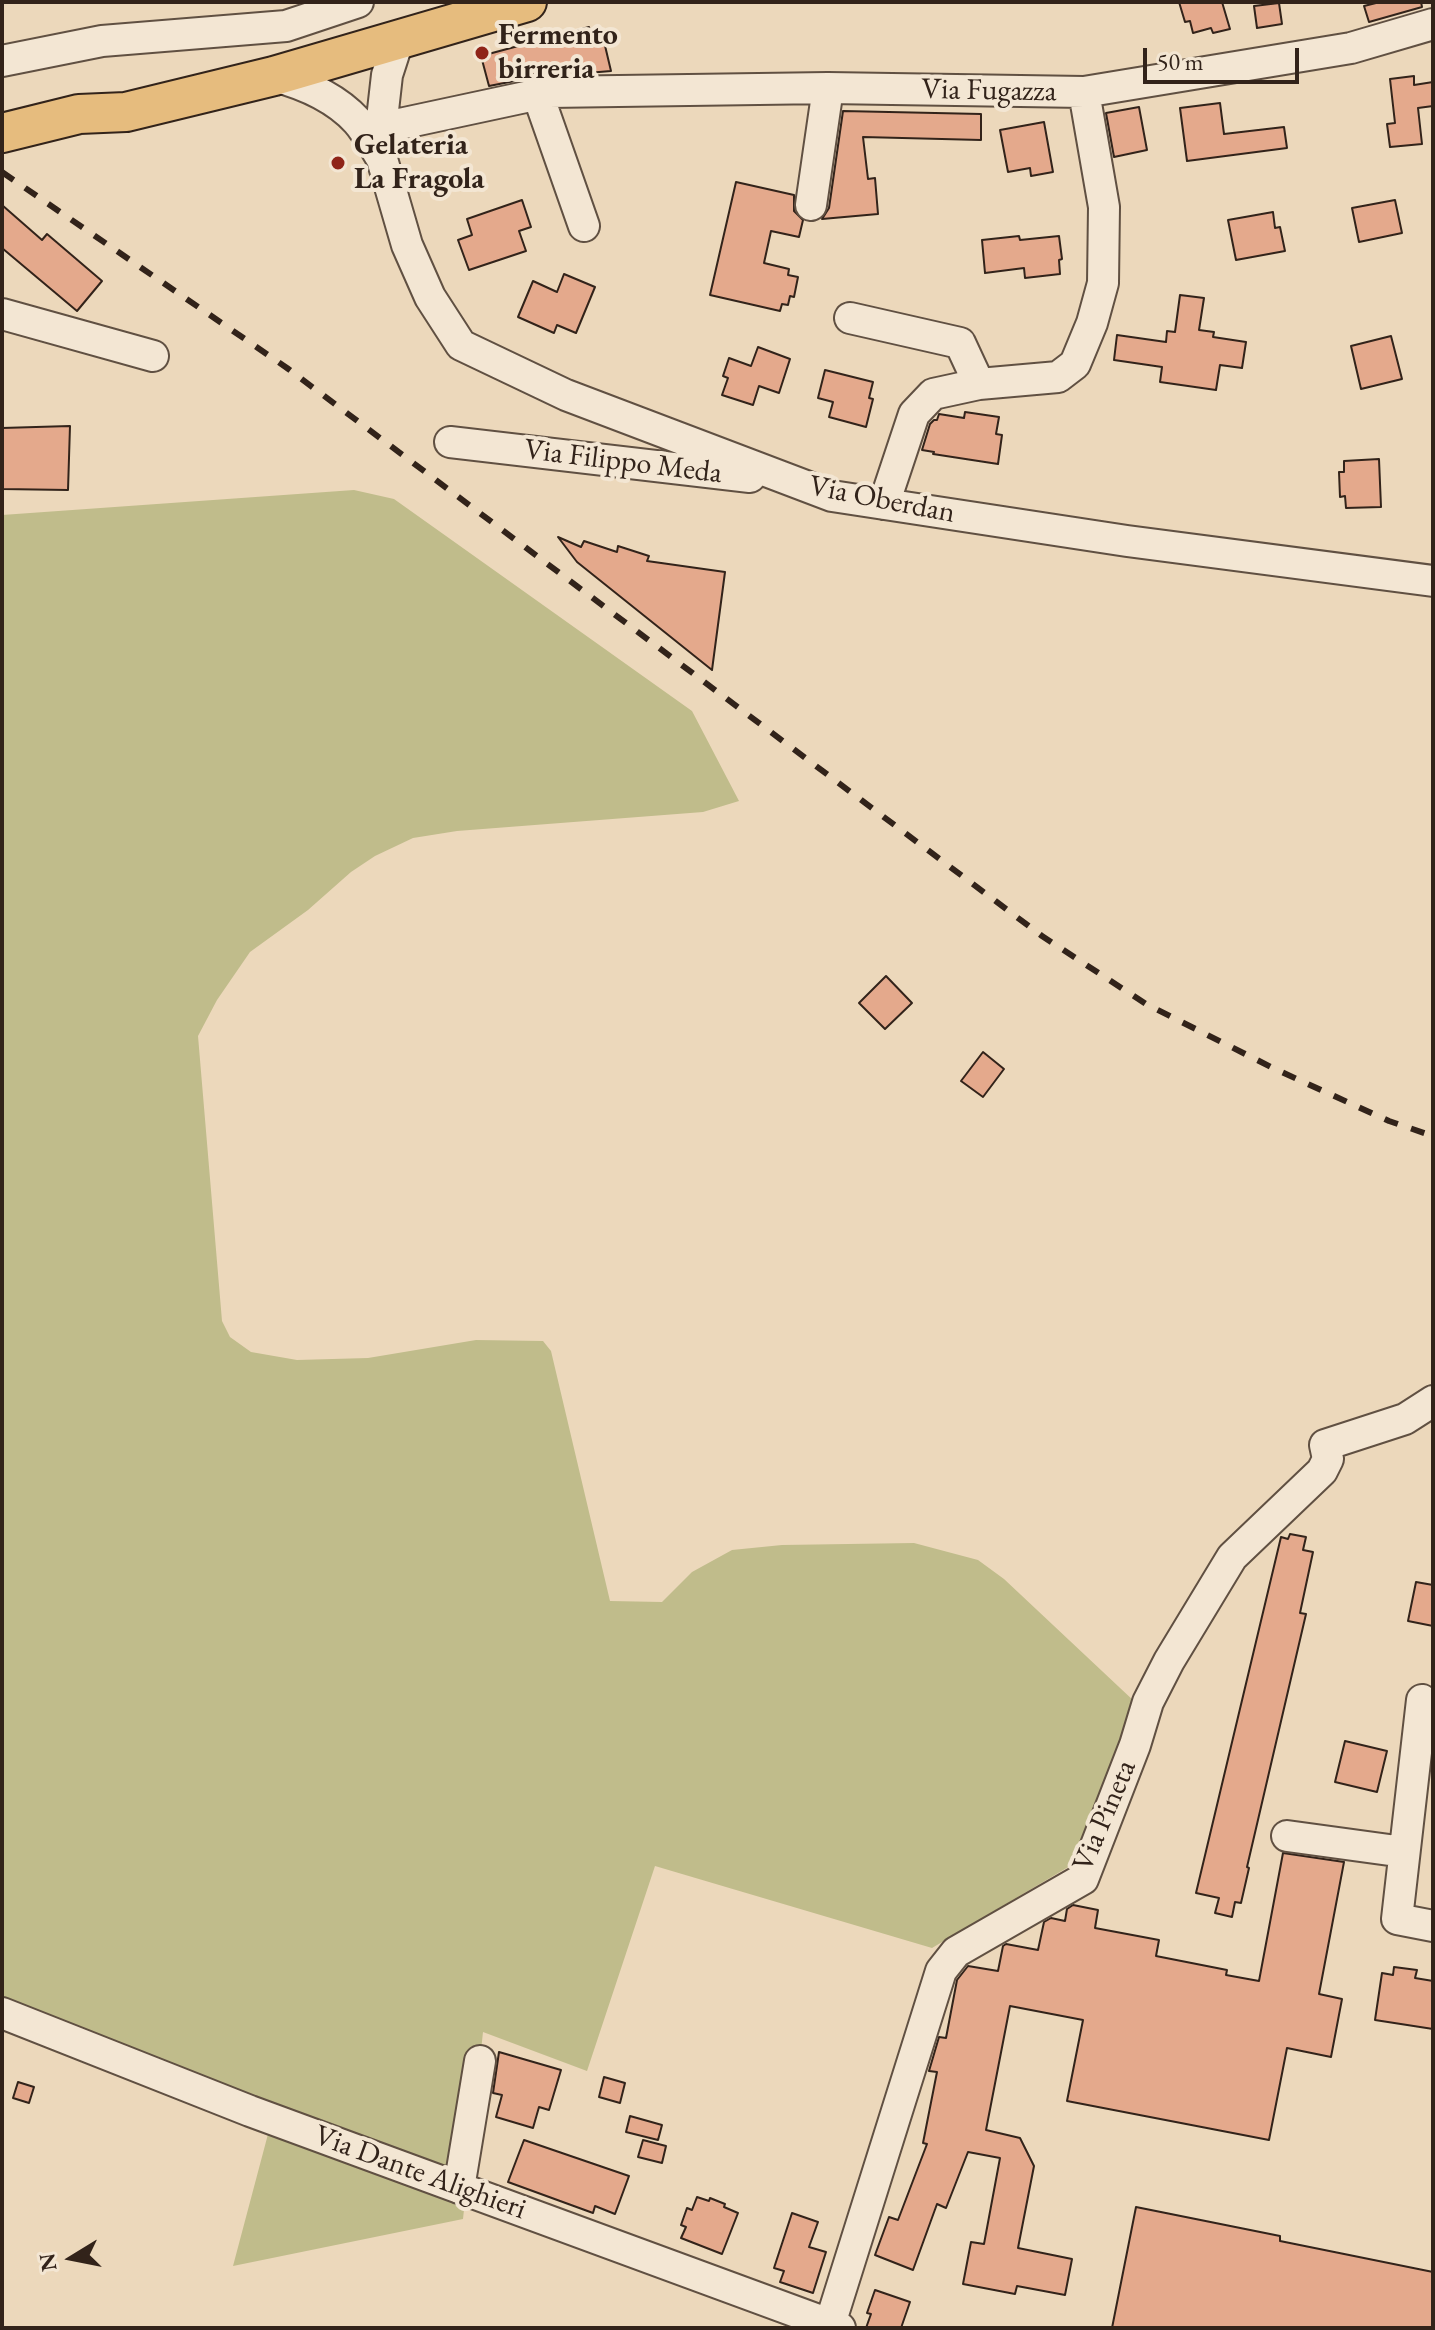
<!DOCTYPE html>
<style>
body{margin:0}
#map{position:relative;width:1435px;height:2330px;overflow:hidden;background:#ecd8bb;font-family:"EB Garamond",serif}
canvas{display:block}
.frame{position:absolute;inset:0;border:4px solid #32231a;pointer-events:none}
.north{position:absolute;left:32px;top:2218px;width:80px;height:80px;-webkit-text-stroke:6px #f3e6d3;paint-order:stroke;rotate:260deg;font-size:22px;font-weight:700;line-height:32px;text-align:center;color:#32231a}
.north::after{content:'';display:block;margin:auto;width:28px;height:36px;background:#32231a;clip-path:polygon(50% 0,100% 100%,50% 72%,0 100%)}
.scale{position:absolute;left:1143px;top:48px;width:156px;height:36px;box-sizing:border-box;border:4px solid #32231a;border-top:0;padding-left:10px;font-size:24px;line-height:28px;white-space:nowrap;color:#32231a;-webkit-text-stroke:6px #f3e6d3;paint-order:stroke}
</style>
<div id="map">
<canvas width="1435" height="2330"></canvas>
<div class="frame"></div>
<div class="north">N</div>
<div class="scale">50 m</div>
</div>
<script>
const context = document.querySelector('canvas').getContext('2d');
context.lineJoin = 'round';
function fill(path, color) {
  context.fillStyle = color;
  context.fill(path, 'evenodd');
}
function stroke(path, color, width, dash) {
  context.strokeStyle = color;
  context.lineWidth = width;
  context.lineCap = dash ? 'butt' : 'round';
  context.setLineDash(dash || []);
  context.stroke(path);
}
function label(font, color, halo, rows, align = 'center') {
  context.font = font + ' "EB Garamond",serif';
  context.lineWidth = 8;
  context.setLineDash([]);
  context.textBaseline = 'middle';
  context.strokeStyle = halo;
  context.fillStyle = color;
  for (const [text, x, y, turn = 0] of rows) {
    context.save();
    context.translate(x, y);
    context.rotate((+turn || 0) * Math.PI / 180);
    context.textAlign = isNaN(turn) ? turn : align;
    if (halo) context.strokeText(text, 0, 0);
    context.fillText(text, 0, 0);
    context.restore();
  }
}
const green = new Path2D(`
 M354 490 394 499 692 711 739 801 703 812 457 831 413 838 375 856 351 872 308 910 250 952 217 1000 198 1036 222 1321 230 1337 251 1352 297 1360 368 1358 476 1340 543 1341 551 1351 610 1601 662 1602 692 1572 732 1550 782 1545 914 1543 978 1560 1004 1579 1135 1702 1115 1766 1075 1863 932 1948 655 1866 587 2071 483 2032 463 2219 233 2266 276 2104 2 2006V515Z`);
const building = new Path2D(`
 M1179 2H1222L1230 29 1213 33 1211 28 1193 33 1190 21 1185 22Z
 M1380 2H1421L1422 7 1369 22 1364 6Z
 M1279 3 1282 24 1257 28 1254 6Z
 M589 27 591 36 602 33 611 71 587 73 586 70 572 73 569 64 534 74 535 77 489 86 481 56Z
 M1414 76V85L1433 82V106L1418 108 1422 144 1390 147 1387 124 1395 123 1390 79Z
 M1220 103 1224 134 1284 127 1287 148 1187 161 1180 108Z
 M1139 107 1147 150 1114 157 1106 113Z
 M843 111 981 114V140L863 137 868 179 875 178 878 214 822 219 829 208Z
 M1044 122 1053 172 1031 176 1030 168 1008 172 1000 130Z
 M736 182 794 195V211L803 220 799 237 771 231 764 263 789 269 788 275 798 277 794 297 790 296 788 305 782 304 780 311 710 295Z
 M522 200 531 227 519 231 526 251 469 270 458 240 472 235 467 219Z
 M1395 200 1402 233 1359 242 1352 208Z
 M2 205 42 240 47 234 102 281 77 311 2 248Z
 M1273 212 1275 228 1280 227 1285 251 1236 260 1228 220Z
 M1019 236 1020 240 1059 236 1062 259 1059 260 1060 274 1025 278 1024 268 985 273 982 240Z
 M564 274 595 287 576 333 557 325 554 333 518 317 533 281 557 292Z
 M1180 295 1204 298 1199 330 1214 332 1213 337 1246 342 1242 368 1220 365 1216 390 1160 382 1162 367 1114 360 1117 335 1166 342 1167 331 1175 332Z
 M1391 336 1402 379 1361 389 1351 346Z
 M758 347 790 359 779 393 759 386 753 405 722 395 728 378 723 376 729 358 751 366Z
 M825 370 873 382 869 398 873 399 866 427 829 417 833 402 818 398Z
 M965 412 999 417 996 434 1002 435 998 464 933 454 934 452 922 450 930 424 934 420H937L939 414 964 418Z
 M70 426 68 490 2 489V428Z
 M1379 459 1381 507 1346 508 1345 496 1340 497 1339 472H1344V461Z
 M558 537 581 547 584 541 617 552 618 546 649 556 647 561 725 572 712 670 577 562Z
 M886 976 912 1003 885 1029 859 1003Z
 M983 1052 1004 1069 983 1097 961 1081Z
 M1290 1534 1306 1537 1303 1550 1313 1552 1300 1613 1306 1614 1247 1867 1249 1868 1241 1903 1235 1902 1232 1917 1215 1913 1219 1898 1196 1893 1281 1537 1288 1539Z
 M1416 1582 1433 1585V1626L1408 1621Z
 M1345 1741 1387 1751 1377 1792 1335 1782Z
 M1283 1853 1344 1862 1319 1994 1342 1999 1331 2057 1287 2048 1269 2140 1067 2101 1083 2020 1010 2006 986 2130 1020 2138 1034 2166 1018 2248 1072 2259 1065 2295 1017 2286 1015 2294 963 2284 971 2242 984 2244 1000 2158 968 2152 946 2208 937 2204 913 2270 875 2255 889 2217 898 2220 927 2144 923 2143 937 2072 929 2071 939 2037 946 2038 957 1980 968 1966 998 1971 1003 1946 1006 1944 1038 1950 1044 1922 1051 1918 1065 1921 1067 1909 1073 1905 1098 1910 1095 1928 1159 1940 1156 1956 1227 1970 1226 1975 1259 1981Z
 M1394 1967 1417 1970 1415 1978 1433 1981V2029L1375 2020 1382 1973 1393 1975Z
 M499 2052 561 2070 549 2110 539 2107 533 2128 496 2117 502 2095 493 2093Z
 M604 2077 625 2083 620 2103 599 2097Z
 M18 2082 34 2087 29 2103 13 2098Z
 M630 2116 662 2125 658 2140 626 2132Z
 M524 2140 629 2176 615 2214 595 2206 593 2213 508 2182Z
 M643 2140 666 2146 662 2163 638 2157Z
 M697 2197 709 2201 710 2198 725 2204 724 2207 738 2213 722 2254 681 2238 686 2227 681 2225 687 2208 692 2210Z
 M1136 2207 1280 2236V2241L1433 2272V2328H1112Z
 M792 2213 818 2222 809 2247 826 2252 813 2293 780 2282 784 2271 774 2268Z
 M875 2290 910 2302 901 2328H866L871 2314 867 2313Z`);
const minor = new Path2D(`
 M398 41 387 75 381 128 382 159 407 245 430 297 461 345 566 395 832 496 1127 541 1433 581
 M2 61 102 41 286 26 358 2
 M274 76C304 84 335 97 357 121 367 132 374 147 382 159
 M538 95 584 226
 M381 128 549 92 828 88 1084 92 1351 48 1433 24
 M811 205 828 88
 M2 314 153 356
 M850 318 960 343 979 384
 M450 442 750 477
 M884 504 914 414 933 394 979 384 1058 377 1075 364 1092 323 1103 283 1104 207 1084 92
 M1422 1700 1397 1919 1433 1926
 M1287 1836 1404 1852
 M2 2013 250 2111 840 2328
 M459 2188 480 2061
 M830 2324 941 1971 956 1952 1083 1879 1135 1745 1148 1702 1169 1661 1232 1557 1322 1471 1328 1459 1325 1445 1405 1419 1433 1401`);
const major = new Path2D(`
 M2 133 79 114 126 112 274 76 527 2`);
const rail = new Path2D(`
 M2 172 287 368 1042 936 1146 1004 1275 1069 1389 1121 1433 1136`);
const markers = [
 [482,53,8,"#8f2418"],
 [338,163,8,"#8f2418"]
];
const poiNames = [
 ["Fermento",498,36],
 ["birreria",498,70],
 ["Gelateria",354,146],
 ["La Fragola",354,180]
];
const streetNames = [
 ["Via Fugazza",989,91,1],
 ["Via Filippo Meda",623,462,7],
 ["Via Oberdan",882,500,11],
 ["Via Pineta",1105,1816,-67],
 ["Via Dante Alighieri",420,2173,20]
];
fill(green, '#c0bc8b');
fill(building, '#e4a98c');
stroke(building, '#32231a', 2);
stroke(minor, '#605042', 34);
stroke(major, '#32231a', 42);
stroke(minor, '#f3e6d3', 30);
stroke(major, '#e6bc7e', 38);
stroke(rail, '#32231a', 6, [14, 14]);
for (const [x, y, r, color] of markers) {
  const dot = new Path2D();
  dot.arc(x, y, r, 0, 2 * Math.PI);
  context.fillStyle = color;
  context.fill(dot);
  stroke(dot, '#f3e6d3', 3);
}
label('bold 30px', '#32231a', '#f3e6d3', poiNames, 'left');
label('30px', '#32231a', '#f3e6d3', streetNames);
</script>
